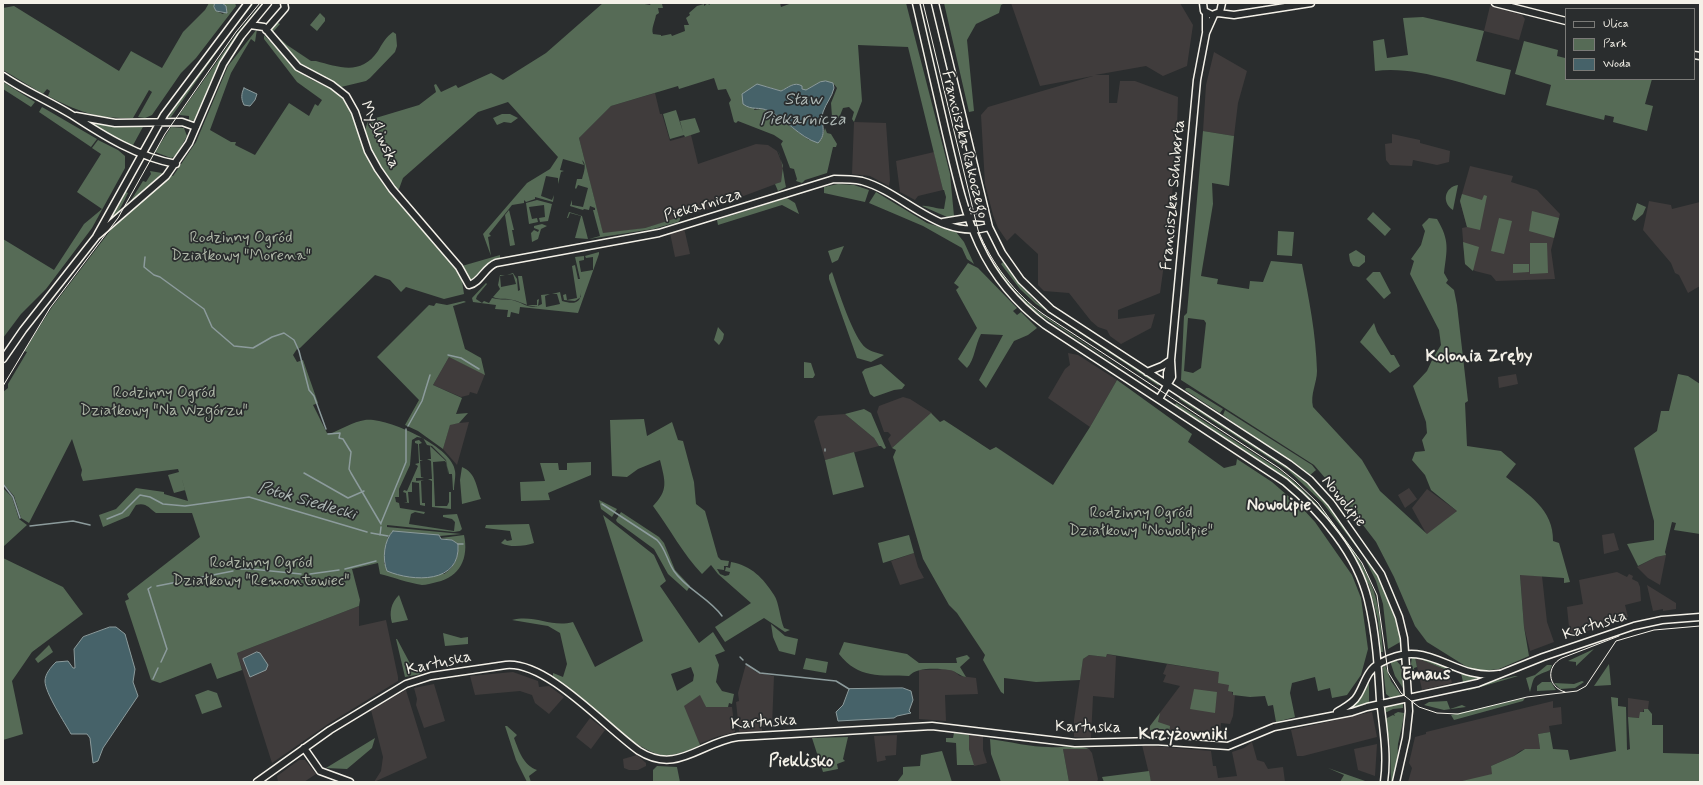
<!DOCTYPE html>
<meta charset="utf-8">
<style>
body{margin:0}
#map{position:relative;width:1703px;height:785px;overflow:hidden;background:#2a2d2e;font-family:Mynerve,sans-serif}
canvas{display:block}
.frame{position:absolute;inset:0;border:4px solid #f4f1e8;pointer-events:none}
.legend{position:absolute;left:1565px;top:8px;width:130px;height:72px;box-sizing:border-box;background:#2a2d2e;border:1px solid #7b7b78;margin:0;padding:5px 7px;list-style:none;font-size:12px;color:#f4f1e8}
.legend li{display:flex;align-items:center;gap:8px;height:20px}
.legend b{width:20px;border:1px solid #7b7b78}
</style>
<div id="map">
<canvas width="1703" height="785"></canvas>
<div class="frame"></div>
<ul class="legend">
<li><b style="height:5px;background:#2a2d2e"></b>Ulica</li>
<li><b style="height:11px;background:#566b56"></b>Park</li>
<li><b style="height:11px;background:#466269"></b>Woda</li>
</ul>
</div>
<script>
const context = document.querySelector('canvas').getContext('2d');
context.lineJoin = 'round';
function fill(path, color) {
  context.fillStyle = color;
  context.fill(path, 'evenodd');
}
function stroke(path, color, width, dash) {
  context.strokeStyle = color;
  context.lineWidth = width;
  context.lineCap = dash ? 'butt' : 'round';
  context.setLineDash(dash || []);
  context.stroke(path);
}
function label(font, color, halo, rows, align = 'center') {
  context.font = font + ' Mynerve,sans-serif';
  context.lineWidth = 3.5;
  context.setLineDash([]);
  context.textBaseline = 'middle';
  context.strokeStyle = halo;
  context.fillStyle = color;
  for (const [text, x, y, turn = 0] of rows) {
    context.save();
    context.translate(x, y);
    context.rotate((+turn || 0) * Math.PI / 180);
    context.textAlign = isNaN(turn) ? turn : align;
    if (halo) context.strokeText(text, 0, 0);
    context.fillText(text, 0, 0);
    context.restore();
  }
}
const built = new Path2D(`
 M1011 3H1180L1193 25 1187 66 1163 76 1146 66 1095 75H1109V103H1117L1120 81H1135L1178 97 1177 127 1178 128 1169 228 1160 293 1118 310V319L1155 314 1151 328 1121 344 1110 336 1107 330 1098 327 1091 321 1069 293 1044 291 1038 285V254L1015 233 1007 241 998 228 993 215 985 184 981 115 988 107 1093 76 1040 86Z
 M1490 6 1522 15 1525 19 1519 40 1484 31Z
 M1214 52 1247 71 1238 103 1234 136 1203 131 1206 85Z
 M655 93 660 114H662L670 141 691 135 698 164 756 144 768 145 777 151 783 166 781 182 709 209 645 228 603 234 579 138 611 106Z
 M854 122 886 123 890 180 889 186 870 176 852 174Z
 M1392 134 1420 140V143L1450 151 1449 162 1437 165 1413 160 1412 166 1390 165 1386 160 1385 144 1392 143Z
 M934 152 943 190 918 196 915 200 900 192 896 161Z
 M1470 166 1513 176 1511 182 1537 190 1560 214 1551 250 1555 279 1496 281 1491 275 1475 271 1465 264 1462 228 1467 227 1460 201Z
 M1649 201 1671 205 1672 209 1700 202V286L1688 293 1679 275 1675 273 1671 263 1643 230Z
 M684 228 690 254 675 257 670 233Z
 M1068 353 1078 355 1117 380 1090 427 1048 398 1065 369 1070 365Z
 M449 357 485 374 477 394 470 392 469 395 461 397 433 385Z
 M1516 374 1518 384 1499 388 1498 377Z
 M903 397 910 399 932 413 892 448 888 439 891 435 888 432H884L877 412 879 406Z
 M845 414 874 438 879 446 825 460 814 421 818 416Z
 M469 422 457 465 443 449 450 424Z
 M1409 488 1417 499 1405 508 1398 495Z
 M1427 489 1457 511 1427 535 1412 508Z
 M1614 533 1619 550 1604 554 1602 535Z
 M914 553 918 567 924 578 900 585 891 561Z
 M1666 555 1660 585 1648 578 1637 567 1656 557Z
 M1617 572 1627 577 1629 574 1633 576 1632 579 1638 582 1640 587 1641 601 1625 605 1628 617 1570 637 1567 607 1583 604 1579 580Z
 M1520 574 1542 576 1547 622 1554 642 1530 651 1524 627Z
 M1647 585 1676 603V609L1663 611V609L1653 611Z
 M359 606V626L386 620 398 677V681L328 724 272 763 237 653Z
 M1107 654 1116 656 1114 698 1093 696 1091 738 1074 737V720L1083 659 1089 655 1106 657Z
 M1415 657 1449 671 1452 683 1422 690Z
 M746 664 756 672 774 676 772 726 762 727V731L740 733 739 730 736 702 739 701 738 693Z
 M1167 664 1219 672V679L1229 684 1233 695H1235L1233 716 1230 724 1221 723 1219 741 1154 734H1144L1180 686 1163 682 1166 675 1163 674Z
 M951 669 960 676 976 678 978 694 945 695 946 721 919 719V670Z
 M513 672 538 681 539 687 549 686 564 697 549 714 535 703 532 695 520 691 475 695 470 676Z
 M434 684 445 721 424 728 416 705 417 699 414 688Z
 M406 690 427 758 374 782 381 771 383 757 371 710Z
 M701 694 706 707H732L735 732 716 737 699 744 683 706Z
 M1628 698 1649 701 1648 709H1644L1640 718 1628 717Z
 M1553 701V708L1561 707 1562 724 1549 726 1550 732 1538 734 1540 749H1525L1520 751 1514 756 1491 766 1493 774 1466 782H1408L1412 768 1409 763 1415 737 1426 734V732Z
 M1372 712 1377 737 1303 756H1297L1291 730Z
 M590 718 605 730 591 749 576 737Z
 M897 735 896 755 885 756 886 760 877 762 874 736Z
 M969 735 983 736V750L987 763 974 766 969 749Z
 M1252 742 1257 760 1264 762 1268 769 1283 767 1285 782H1151L1142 745 1211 751 1213 766H1216L1218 778 1237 776 1232 752 1244 748Z
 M1377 744 1375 776 1358 770 1354 749Z
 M1067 748 1089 749 1092 753 1098 779 1097 782H1069L1063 749Z
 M637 755 646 763V766L638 770H629L624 768 623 759Z
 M299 760H305L316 774 304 782H278L277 776Z`);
const green = new Path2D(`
 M209 3H215L216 11 223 14 227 9 222 3H235L236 6 196 58 181 73 152 115 145 118 138 117 152 92 149 90 133 118C99 119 78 112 48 96L50 91 47 89 43 94 3 70V8L14 6 119 71 131 51 162 68 183 32 205 10Z
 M251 3H254L229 35 171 117 168 118 200 70Z
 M262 3H265L239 35 223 58 196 121 189 120V116L179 115 238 32Z
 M603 3H639L650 5 651 3H664L662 4 663 8H658L659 13 656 15C655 22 651 28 653 34L661 35V36L671 34 672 36 685 31 684 25H689L686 18 690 15 689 13 697 6 704 4V6L708 3 709 5 711 3H780L781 7 792 3H906L950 174 954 216 947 217 922 206C926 205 937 209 944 209L946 197 944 190H943L908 47 858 45 862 101 854 122 852 119 854 112 849 107 843 108 839 118 832 117 831 103 837 88 833 83 820 82 806 90H802L799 84 792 85 781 91 765 86 754 110 761 109 768 110 809 140H821L825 128 827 133 831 134 837 144 836 147H833L827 173 805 180 802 183 796 181 797 179 794 169 790 168 781 144 783 141 774 135 738 121 736 123 734 122 729 103 731 100 726 89 718 90 714 78 679 89 678 86 611 106 579 138 603 233 645 228 680 217V220L678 222 653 229 589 239 600 236 593 210H595V208L590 206 589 210 584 209 583 210 570 206 572 200V205L583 207 588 188 578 185 576 189 575 188 577 179H582C584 172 587 164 582 160L584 165 563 159 560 170 564 171 561 172 558 184V178L546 176 541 196 552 200 554 195 553 202 535 197V199L526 202 524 200V203L512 205 489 234 491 236 488 237 491 256 483 234 527 183 550 169 558 157 508 102 478 112 403 178 399 189H396C384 174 368 152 366 132 365 128 367 123 369 120L419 105 436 92 434 85 436 84 441 92 456 85 458 88 491 73 503 80 546 53Z
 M944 3H1005L1001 5 999 13 976 24 967 40 974 111 969 112Z
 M320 13 325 18V21L317 31 310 25Z
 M1423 17 1484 31 1476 61 1511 70 1505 95C1466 85 1415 65 1375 71L1373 41 1384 39 1387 58 1408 55 1403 18Z
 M276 22 280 24 273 32 287 45 311 61H316C339 67 361 76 378 51 382 44 386 37 393 32L396 34 397 46 395 52 370 78 366 81 341 87 297 64 271 32V28Z
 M257 29 255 42 251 39 231 73 210 130 231 142H236L235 145 255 155 289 103 309 116 315 104 318 106 322 100 297 82 264 39V35L298 71 312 80 332 89 344 99 352 114 363 148 379 175 461 274 464 294 444 299 406 287 401 292 390 280 375 275 300 348 297 349 293 355 297 362 303 360 318 403 313 405 327 433 330 434C341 429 353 422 365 420 387 417 453 447 455 471 456 476 454 484 454 490H453L452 474H449L446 460 432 446 427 445 423 438 417 437 412 440 410 465 399 489V497H395L396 502 399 503 400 508 425 512 424 514 415 512 411 514 409 524 454 531 455 522 452 519 443 517V515L457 514 462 529 460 531 454 532 387 525V527L461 534 440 536 439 535 388 536 384 564 444 574C455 567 459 557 458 544L452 540 441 538 464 535C469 558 460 577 437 582 432 583 426 585 422 585 408 583 393 577 380 574L378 563 352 569 360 600 359 606 237 653 242 670 217 679 211 663 160 683 151 680 125 601 129 599 127 594 200 537 192 513H156C149 508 146 502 136 505L129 516 103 527 99 515 116 509 136 488 164 492V494L188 501 181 476 185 490 174 493 168 475 179 472 178 469 83 481 81 475 82 470 72 439 29 523 21 518 14 496 3 483V392L8 388V384L27 352 24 351 52 307 119 219 152 193 171 175 173 176 196 142 228 66Z
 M1524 41 1558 50 1557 56 1565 58 1566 55V79H1652L1645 104 1653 106 1647 131 1613 122 1614 117 1605 115 1604 120 1546 105 1551 85 1515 74Z
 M3 82 35 102 31 107 3 89Z
 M42 107 97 139 91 147 39 112Z
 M676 110 683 132 680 121 695 118 700 132 685 137 684 135 670 139 663 114Z
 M502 114H510L518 118 511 123 504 122 497 125 493 118Z
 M87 121 111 125H144L132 147 87 124Z
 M171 127 184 128 187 136 176 156 171 158 155 152Z
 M1203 131 1234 136 1229 186 1212 183 1213 204 1201 276 1218 279 1217 284 1249 289 1250 281 1263 282 1271 261 1302 264C1309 299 1316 334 1317 371 1317 383 1310 394 1313 407L1362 460 1380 491 1427 534 1457 511 1431 490 1425 475 1412 460 1415 452 1425 451 1422 440 1427 433 1426 422 1413 386 1427 371 1433 358 1441 345 1439 330 1410 274 1414 261 1411 259 1421 245 1425 231 1422 225 1429 218 1437 219C1450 241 1447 249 1444 273L1448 280 1446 283 1454 290 1457 305 1468 401 1465 403 1467 446 1501 451 1516 464 1506 477C1528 494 1554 510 1553 541L1559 543 1570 582 1564 583V578L1520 575 1524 627 1529 656 1499 669 1482 671 1467 667 1427 642 1415 626 1394 577 1376 542 1343 499 1314 465 1181 380 1184 316 1187 313ZM1188 318 1204 320 1206 323 1201 368 1193 373 1184 371Z
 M98 140 118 150 125 156V168L92 228 46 289 21 314 3 338V239L54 270 84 224 102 209 77 192 101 154 92 148Z
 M778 150C783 163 783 174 786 187L778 191 775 184 781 182 783 166Z
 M969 166 981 213V214L978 213 967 167Z
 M139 167 126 192 128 193C123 203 117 218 107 224Z
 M150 171 162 173 125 210 143 181 146 182 151 174Z
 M838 184 854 185 869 190 865 202 824 193V187Z
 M1458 185 1453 210C1441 202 1445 187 1458 185Z
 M876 192 927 223 956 232 964 242 974 264 967 259 962 248 923 226 869 203Z
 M1462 194 1482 200 1484 195 1487 196 1480 230 1467 227 1460 201Z
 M787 198 795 203 799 214 782 205 718 225 717 220Z
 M537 200 552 204 548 221 540 222 539 218 545 217 544 205 529 207 532 219 537 218 538 222 529 224 526 203Z
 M1637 203 1646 207 1643 214 1635 221 1632 219Z
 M509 210 514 230H512L515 245 510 246 505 215Z
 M1532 211 1559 218 1554 238 1529 231Z
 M569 212 582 216 588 239 575 238 581 216 570 213 568 218H567Z
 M1373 212 1391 229 1385 236 1367 219Z
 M1499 218 1512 221 1504 254 1491 251Z
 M542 224 547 226 541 229 538 239 532 242 531 233 534 230 538 232 539 230 534 228V226Z
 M1278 231 1294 232 1292 256 1277 255Z
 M1463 242 1479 247 1473 271 1465 264Z
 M1530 243H1547L1548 273 1530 274Z
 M844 246 838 260 832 263 828 251Z
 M1356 250 1365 256V262L1359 267 1353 266 1350 261 1349 254Z
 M599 252V254L578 313 520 307 519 314 511 312 510 317H507L508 310 495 309 496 305 473 302 472 298 486 283 487 284 477 296 476 299 482 303 484 301 489 303 492 298C499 300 505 299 512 300 525 303 529 311 542 304L541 295 550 294 545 296 546 307 560 304 557 294H552L560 292 562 301C575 305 582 303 581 289V297L575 301 564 300 563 295 566 294 567 300 577 298 572 266 575 265 578 279H580L575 257 584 256V260L579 261 581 272 593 270V257L586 258 585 256Z
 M500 255V259L486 265 473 280 468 278 462 266Z
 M1003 262 1019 284 1036 302 1157 382 1159 386 1036 304 1020 289 1001 264Z
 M968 263 978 268 1017 308 1013 311 1017 315 1021 312 1037 328 1028 335 1014 341 986 388 979 380 1003 335 981 334C975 345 975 359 967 368L958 359 977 328 956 290 959 287 954 283Z
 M995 264 1015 291 1037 311 1133 376 1033 310 1011 288 993 266Z
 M1513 264H1529V272L1513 273Z
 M832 272C838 289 853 338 866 348 871 352 879 353 884 355L871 362 857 358 829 279V275Z
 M1373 272H1380L1391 293 1384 299 1366 279Z
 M513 273 517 279 518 291 520 290 518 276H522L527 305H537V300L539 299 538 306C528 307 522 302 513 300 506 298 500 300 493 297L500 289 498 285 500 275H505L500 276 501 287 516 284 513 274 507 275Z
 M464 301 466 302 453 306 465 349 481 358 485 375 449 357 433 385 462 398 456 414 468 413 459 423 450 425 443 449 418 431 405 425 419 400 377 357 429 305 434 306 436 303 447 305Z
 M1374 323 1377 332 1391 355H1394L1400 366 1390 373 1360 342Z
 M718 327 724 334 723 339 719 345 714 340Z
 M804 362 811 363 815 375 813 378H804Z
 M881 364 905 385 902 389 894 390 874 397 870 394 862 372 865 369Z
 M1678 374 1688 376 1700 384V534L1674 530 1676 523 1672 522 1665 552 1666 555 1656 557 1638 566 1627 544 1654 540V521L1634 448 1657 431 1661 411H1669Z
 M1117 380 1192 434 1188 442 1224 468 1236 465 1237 459 1272 482 1303 509 1315 522 1352 575 1361 598 1368 649 1361 675 1347 695 1332 698 1330 688 1318 691 1315 677 1292 683 1290 693 1295 717 1276 722 1273 705 1268 706 1265 696 1250 697 1233 695V692L1228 691 1229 685 1218 683 1219 672 1107 654 1106 657 1089 655 1083 659 1080 680 1036 682 1004 678V694L1001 692 983 660 985 655 957 613 949 605 923 559 893 457 896 450 892 448 931 413 940 422 944 420 990 450 996 447 1053 485 1090 427Z
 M1186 388H1189L1223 409 1220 413 1185 390Z
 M1180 397 1281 462 1302 478 1325 501 1378 574 1394 612 1402 641 1388 649 1383 604 1376 581 1364 557 1323 503 1288 470 1179 399Z
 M1176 403 1281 471C1314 497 1359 548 1373 589 1380 609 1381 631 1383 652H1381L1378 620 1369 585 1352 557 1318 508 1286 480 1175 405Z
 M864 409 871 413 886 448 884 449 881 446H879L874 438 845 414Z
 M1225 410 1312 465 1316 470 1309 476 1223 415Z
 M644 419 647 436 672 422 678 440 683 441 694 482 696 504 705 511 718 557 721 560 729 561 728 566H724V570L717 569 720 574 725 576 729 575 730 572 725 571 726 567 730 568 731 562C752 566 763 578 774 595 779 602 780 619 784 628L790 630 785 632 764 618 725 642 715 627 751 603 718 574 711 565 702 574C683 554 670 529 653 506 669 490 665 481 660 460L638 469 627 477 612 476 610 420Z
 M415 441 419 440 422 443 419 444 420 460 423 461H420L421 477 424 478H416V481L424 480 421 481 422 503H425V506L420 505 419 483 412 482V492H408L409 503 404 502H407L406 493 403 492 404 490 407 491 418 466 415 464 419 463 418 444 415 443Z
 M430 446 446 461 448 474 447 464 445 461 433 462 435 506H447L449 502V492H451V509L432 507V481L428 479H432L431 461 427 459H431Z
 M854 452 864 487 833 495 825 460Z
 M591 462V475L548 493 550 500 521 501 520 482 545 481 540 463H558L559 470H567V463Z
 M462 467C476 473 476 486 481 499L462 504 460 480Z
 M3 488 12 497 19 519 27 525 3 547Z
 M599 500 617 509 612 517 601 509Z
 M621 512 659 537 664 543 675 570 690 586 687 591 668 574 654 549 617 522 616 520Z
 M603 515 654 555 666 581 660 586 699 643 713 632 725 651 715 655 719 665 716 682 722 691 734 694 732 704 729 703 728 707H706L700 695 684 706 700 745C688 751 676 756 662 755 637 752 575 695 553 677V673L563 677 567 664 560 633 548 626 512 620C535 614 551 628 573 622L595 667 643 641ZM691 667 694 675 693 681 677 691 671 674Z
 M529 524 534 543C525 546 510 548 501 543L505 539 507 541 512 540 510 531 485 528 486 525Z
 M909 535 914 553 883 563 878 543Z
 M3 558 63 587 83 614 32 652 12 681 23 734 3 740Z
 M399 595 408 620 392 623C389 612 391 603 399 595Z
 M771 624 785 636 798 639 795 655 779 651 773 637Z
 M443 633 461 638 468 637V644L445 646Z
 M396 639H397L413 669 421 674 405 677Z
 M844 642 907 654 919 663H957L956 658 967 655 970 658 960 667 966 677C959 676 955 670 949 670 938 668 916 667 909 676 881 675 858 679 839 654Z
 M49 645 53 652 38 663 35 659Z
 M1594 649 1576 666V662L1568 661Z
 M1412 656 1426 658 1452 668 1453 671 1450 673 1449 671 1415 657 1417 667 1414 668 1416 680 1411 664Z
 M806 658 828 662 826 673 803 669Z
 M1396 660 1401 666 1403 688 1395 676 1390 661Z
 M1609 664 1611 685 1594 686Z
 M1385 665 1391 681 1401 695 1391 698 1386 694 1383 668Z
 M1547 665H1552L1550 670C1531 678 1535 675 1530 692L1526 678 1535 675Z
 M1460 672 1474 677 1488 678 1461 684 1463 682 1461 673H1458Z
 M1515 676H1518L1467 691 1478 685Z
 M1369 677V703L1347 710 1359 699Z
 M1582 681 1584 682 1575 688 1560 689 1554 683 1574 684Z
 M1542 682H1551L1556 690 1537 691V686Z
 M1194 689 1217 692 1215 713 1190 709Z
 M208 690 217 693 222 707 202 714 195 695Z
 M1611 697 1618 698V706L1626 707 1627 750 1630 749 1628 717 1639 718 1640 712H1644V709H1648L1652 714V725H1663V753L1700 754V782H1458L1492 774 1491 766 1514 756 1525 749H1540L1538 734 1550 732 1553 749 1568 750 1570 760 1616 751Z
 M1525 698 1523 701 1454 720 1451 715Z
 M1447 701 1450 709 1462 705 1466 707 1444 710 1424 705 1429 702Z
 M1403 703V708L1393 709 1385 713 1384 706Z
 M1398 712 1404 713C1403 724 1400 734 1398 744 1397 754 1400 773 1391 782L1390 744 1385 719 1393 715 1395 716 1394 714Z
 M1160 713 1158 722 1170 726 1169 734 1150 732V726Z
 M505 726H507L517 735 514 738C519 751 523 765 537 770L529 776 531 782H527L516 760Z
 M954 733 969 735V749L974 765H957L956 743 946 742V738H953Z
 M848 737 843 759 845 761 837 764 838 769 823 772 812 738Z
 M375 738 372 748 347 769 326 768Z
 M990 739C1011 742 1031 747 1049 747 1060 748 1079 744 1089 749H1063L1069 782H1001L991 754Z
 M942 751 952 782H897L903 774V767L920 766 921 755Z
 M657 766 677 767 680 782H653V770Z
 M1328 768 1368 782H1340L1344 775Z
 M1149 771 1151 782H1104L1102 777Z`);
const water = new Path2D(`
 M215 3H222L226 6 227 13 216 11 214 7Z
 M826 81 833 83 834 88C832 97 826 103 823 112 820 123 828 133 818 143 799 137 786 119 769 111 759 106 752 111 743 104L742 94 757 84 781 91C788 88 794 81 802 86V89L806 90 820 82Z
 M244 88 257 94 255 100 250 106 244 105C241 99 241 94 244 88Z
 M393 531 439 535 441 539 452 540 458 544C461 584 413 582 387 571 382 559 384 540 393 531Z
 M110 627H116L125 634 135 669 133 682 138 696 103 748 98 761 93 763 90 738 87 734H71C65 723 45 693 45 681 45 674 51 667 56 662L68 661 73 668H75L74 649 83 637Z
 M257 652 260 653 268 665 266 670 250 677 243 659Z
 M903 688 911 691 913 700 909 711 911 713 897 716 894 718 838 721 836 712 843 705 849 689Z`);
const stream = new Path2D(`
 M145 257 144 267 154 275 160 277 204 309 212 327 234 346 253 348 272 337 284 333 294 340 299 351 309 390 314 396 326 429
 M448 355 461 358 479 369
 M408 426 422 401 430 375
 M328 434 340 433 339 438 343 439 351 452 349 469 351 473 381 524
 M825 449V451
 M304 473 348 498 364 491
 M3 484 13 497 20 518
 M602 504 657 540C666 549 667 561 674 571 686 589 709 598 722 616
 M107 519 122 513 140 495 150 497 163 504 185 506 249 497 367 532
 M381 523 406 462V429
 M30 526 73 521 90 525
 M371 533 388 536
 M380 535 381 527
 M458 544H463
 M241 569H251L301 574
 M345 569 376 561
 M310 574 339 570
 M157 586 233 571
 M151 587 148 589 167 649 161 662
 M740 657 743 660
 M746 664 760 673 836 681 849 689
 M153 679 158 668`);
const secondary = new Path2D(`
 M916 3C926 46 936 90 946 133 965 213 976 273 1045 325L1285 482C1321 512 1357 554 1368 600 1376 633 1378 667 1380 700 1383 727 1388 755 1384 782
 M935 3 989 227 1002 253 1021 280 1051 309 1289 464 1310 480 1331 503 1381 574 1399 617 1404 638 1409 711 1406 738 1396 782
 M1203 3 1204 11 1212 15 1220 12 1222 3
 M1495 3 1566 21
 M1218 13 1234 15 1311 3
 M250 25 264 27 298 67 332 85 346 96 355 112 368 151 378 169 392 189 459 267 469 285C480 283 485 267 496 263L659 233 834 179C844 179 853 179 862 181 905 193 940 241 989 227
 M266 30 285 8 284 3
 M1206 31V13
 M1694 55 1700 56
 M3 76C25 91 49 101 72 115 104 136 138 157 176 164
 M76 116 115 123 182 122 196 127
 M943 222 973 217 986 218
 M98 235 166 176 189 143 223 64 241 36 268 3
 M3 359 23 330 96 237 164 115 248 3
 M1147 372 1162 366 1171 360
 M1167 386V373L1171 360
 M1159 399 1172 377 1171 360 1197 80 1206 33 1214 15
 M1337 712C1345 707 1354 703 1358 695 1365 683 1367 670 1380 663 1429 635 1451 681 1499 674
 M304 748 320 771 350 782
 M257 782 330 730 406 684 431 676 506 665C547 661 605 727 639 751 677 775 701 742 738 737L932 726 1075 743 1155 741 1228 746 1274 727 1352 712 1367 707 1478 683 1543 657 1634 626 1662 620 1700 617`);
const tram = new Path2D(`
 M923 3 978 230C991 263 1015 294 1043 314L1279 468 1295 481 1318 503 1362 563 1377 595 1388 672 1401 693 1419 707 1437 713 1458 714 1527 697 1577 691 1586 686 1616 641 1654 630 1700 626
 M3 386 50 308 118 218 165 134 236 32 260 3
 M1565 692C1547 687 1546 666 1562 658L1619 636`);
const streetNames = [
 ["Myśliwska",379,135,65],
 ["Franciszka Rakoczego",964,145,76],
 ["Franciszka Schuberta",1174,195,-85],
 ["Piekarnicza",703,206,-17],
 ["Nowolipie",1343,502,51],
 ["Kartuska",1595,626,-18],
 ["Kartuska",439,664,-12],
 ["Kartuska",764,723,-4],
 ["Kartuska",1088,728,1]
];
const parkNames = [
 ["Rodzinny Ogród",241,239],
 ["Działkowy \"Morena\"",241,257],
 ["Rodzinny Ogród",164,394],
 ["Działkowy \"Na Wzgórzu\"",164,412],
 ["Rodzinny Ogród",1141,514],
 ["Działkowy \"Nowolipie\"",1141,532],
 ["Rodzinny Ogród",261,564],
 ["Działkowy \"Remontowiec\"",261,582]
];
const waterNames = [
 ["Staw",803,100],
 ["Piekarnicza",803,120],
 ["Potok Siedlecki",307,502,16]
];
const neighbourhoodNames = [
 ["Kolonia Zręby",1479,357],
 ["Nowolipie",1279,506],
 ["Emaus",1426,675],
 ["Krzyżowniki",1183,735],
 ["Pieklisko",801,762]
];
fill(built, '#403c3c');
fill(green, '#566b56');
fill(water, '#466269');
stroke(water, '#8c9b9c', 1);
stroke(stream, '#8c9b9c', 1.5);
stroke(secondary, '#f4f1e8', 9);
stroke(secondary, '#2a2d2e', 6);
stroke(tram, '#f4f1e8', 1);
label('16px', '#f4f1e8', '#2a2d2e', streetNames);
label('16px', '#adb5a6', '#2a2d2e', parkNames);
label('italic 17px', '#aeb8b5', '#2a2d2e', waterNames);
label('bold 17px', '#f4f1e8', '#2a2d2e', neighbourhoodNames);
</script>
